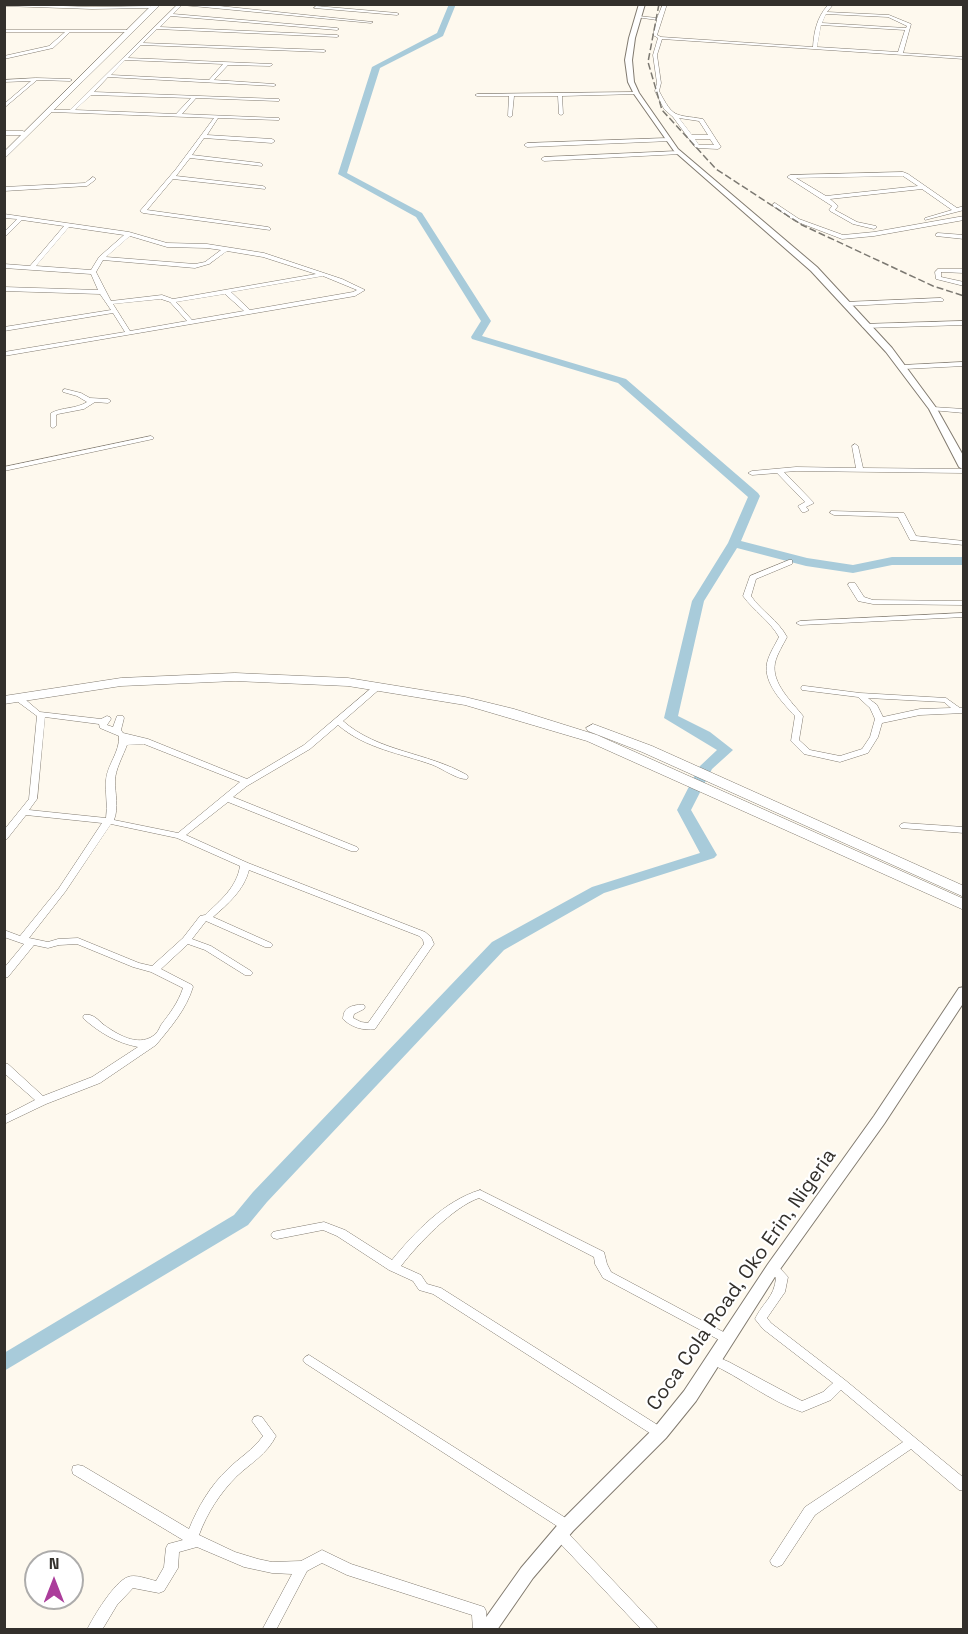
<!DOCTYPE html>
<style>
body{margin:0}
#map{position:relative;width:968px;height:1634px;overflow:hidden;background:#fef9ee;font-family:"Space Grotesk",sans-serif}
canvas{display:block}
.frame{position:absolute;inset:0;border:6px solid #33302c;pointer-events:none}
.north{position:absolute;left:24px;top:1550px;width:60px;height:60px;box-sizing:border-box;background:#fff;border:2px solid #adacab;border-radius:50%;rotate:0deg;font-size:16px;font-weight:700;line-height:24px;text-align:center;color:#33302c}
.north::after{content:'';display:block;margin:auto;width:21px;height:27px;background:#ab3d9b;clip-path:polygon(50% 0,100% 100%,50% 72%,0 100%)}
</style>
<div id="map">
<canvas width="968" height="1634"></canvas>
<div class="frame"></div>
<div class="north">N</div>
</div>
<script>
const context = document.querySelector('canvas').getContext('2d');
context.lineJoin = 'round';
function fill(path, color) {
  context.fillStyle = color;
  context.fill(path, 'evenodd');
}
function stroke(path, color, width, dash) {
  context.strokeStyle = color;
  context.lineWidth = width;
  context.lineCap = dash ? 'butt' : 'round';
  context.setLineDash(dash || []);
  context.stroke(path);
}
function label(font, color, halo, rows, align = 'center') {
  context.font = font + ' "Space Grotesk",sans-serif';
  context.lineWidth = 4.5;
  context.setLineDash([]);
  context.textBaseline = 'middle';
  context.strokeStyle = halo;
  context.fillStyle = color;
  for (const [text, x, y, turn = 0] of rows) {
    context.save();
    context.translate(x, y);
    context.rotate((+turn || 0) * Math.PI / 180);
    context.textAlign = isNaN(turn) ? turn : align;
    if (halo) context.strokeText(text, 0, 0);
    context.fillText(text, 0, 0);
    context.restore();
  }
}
const river = new Path2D(`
 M449 4H456L443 36 380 68 347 173 422 213 491 321 482 336 626 379 758 493 760 496 741 541 807 558 853 565 892 557H964V565H892L853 573 806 566 737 548 704 601 678 716 710 732 733 750 712 769 691 810 717 855 714 858 604 893 504 950 267 1202 248 1225 4 1371V1353L234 1215 253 1192 492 942 592 887 700 853 677 810 699 767 717 750 664 718 692 601 728 543 748 497 618 383 472 339 471 337 481 321 416 217 338 174 372 67 437 33Z`);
const minor = new Path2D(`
 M4 4 92 7 150 6 152 7 150 8 92 9 4 6Z
 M178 4H200L373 22 371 23 182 5 173 14 337 28 339 29 337 30 171 16 160 27 337 35 339 36 337 37 157 29 143 43 324 50 326 51 324 52 141 45 128 58 272 64V65L270 66 228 65 214 80 274 84 276 85 274 86 108 77 94 92 279 99V101H277L196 98 182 114 279 118V120H277L218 118 207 135 272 139 275 141 272 143 204 138 192 155 260 163 262 164V166L190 158 176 176 263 186 266 188 265 189 173 179 147 210 268 227 270 228V230L143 213 140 211 176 169 214 118 52 112 50 111 52 110H70ZM125 60 223 64 209 80 111 75ZM91 95 191 98 176 114 75 110Z
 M663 4H667L657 35 661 37 813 47C814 31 817 18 827 6L825 4H831L832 6 827 12 889 15 911 24 903 53 964 57V59L662 39 657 55 661 83 659 91C674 119 674 114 703 119L721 147 718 149 697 148 695 147 673 117 664 109 655 91 657 83 653 55 658 38 653 35 657 20 636 17 638 16 657 18ZM826 14 888 17 907 26 906 28 822 23ZM821 25 905 30 898 52 817 47ZM679 118 699 121 708 135H692ZM695 139H710L714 145H699Z
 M316 6 397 13 399 14 397 15 314 8Z
 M4 30H130L132 31 130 32H70L53 48 4 59V56L49 46 65 32H4Z
 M36 78 70 79 72 80 70 81 37 80 4 108V104L31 81 4 82V80Z
 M636 92 638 93V94L562 96 563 114 561 115 559 114 558 96H514L512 116 510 117 508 116 509 96H477L475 95 477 94Z
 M4 131H23L26 133 23 135H4Z
 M669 138 671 139V141L527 147 524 145 527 143Z
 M679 151 681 152V154L544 161 541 159 544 157Z
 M903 172 908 174 957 208 964 206V210L925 220V218L952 210 922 189 830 199 838 206 835 210 857 222 876 226 877 227 874 229 853 224 830 211 829 210 832 206 787 177 790 175ZM903 176 918 186 826 196 796 178Z
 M93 177 95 178V180L87 186 4 191V187L85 183Z
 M775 203 799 219 843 235 874 232 964 216V220L874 236 842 239 795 221 773 206V204Z
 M4 214 129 232 167 243 207 244 264 253 342 279 365 290 355 296 4 356V352L125 332 113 313 4 331V327L111 310 100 294 4 291V287L98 290 91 274 4 268V264L30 266 64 226 22 220 4 238V232L17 219 4 218ZM69 227 124 235 99 257 91 270 36 266ZM130 236 167 247 207 248 221 250 205 262 195 264 106 257ZM227 251 263 257 316 274 173 299 162 295 111 301 96 272 103 260 195 268 209 264ZM323 276 357 290 353 292 250 310 231 292ZM225 294 244 311 192 320 176 302ZM161 299 170 302 187 321 130 331 113 304Z
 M938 233 964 235V239L936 236V234Z
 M938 269H964V273L941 272V277L964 282V286L936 279 935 272Z
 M941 298 944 300 943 301 847 306 844 304 847 302Z
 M964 321V325L865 328 862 326 865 324Z
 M964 362V366L904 369 901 367 904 365Z
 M65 389 81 393 90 398 108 399 111 401 108 403 95 402 84 409 58 414 56 415V426L53 428 51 427V413C62 407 76 409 87 402L77 396 63 392V390Z
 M933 407 964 409V413L931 410 930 409Z
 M151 436 154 438 153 439 4 471V467Z
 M855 444 858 446 863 468 964 469V473L796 471 784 472 814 503 806 507 809 510 805 512H802L798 506 805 502 777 473 752 475 748 473 752 471 796 467 856 468 852 446Z
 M831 511 904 513 916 536 964 541V545L910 540 898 517 834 515 830 513Z
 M789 560H792V564L756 579 751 596C761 611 778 620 787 637 783 645 777 654 775 663 771 683 792 702 803 716L799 740 810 750 840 756 862 749 870 737 875 719 870 708 858 697 802 690 801 688 802 686H805L860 693 946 698 960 708H964V713L920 715 882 723 878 737 868 753 843 761 840 762 804 754 791 741 795 716C783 703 763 683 767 663 769 654 775 645 779 637 770 621 754 611 743 596L750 576ZM868 698 944 702 951 708 920 709 883 717 877 705Z
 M849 583H855L864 597 873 600 964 601V605L873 604 858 601 848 585Z
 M964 613V617L800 625 796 623 800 621Z
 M375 685H381L382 687 343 721C378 752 427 752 467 775L468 777 467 779C458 780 443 769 433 765 400 753 366 749 338 725L310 749 247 786 233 797 357 847 359 849 357 851H351L228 802 186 835 248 863 425 932 431 937 434 944 375 1029C363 1031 351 1027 343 1019 343 1017 344 1012 345 1011 348 1006 358 1004 364 1005L365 1007 364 1009 354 1014 353 1018 361 1022 368 1023 424 944 423 940 419 936 249 870C244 890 228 904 213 917L271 943 273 945 271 947H265L206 921 192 939 211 946 251 971 253 973 251 975H245L205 950 188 944 161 969 192 985 193 987C186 1010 170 1028 156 1045L100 1083 46 1104 4 1124V1116L35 1100 4 1073V1064H8L43 1096 92 1077 138 1047C117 1043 100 1033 84 1019L83 1017 84 1015C93 1013 98 1020 104 1025 117 1034 137 1047 153 1036 157 1034 159 1029 161 1025 170 1013 178 1003 183 988L151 972 133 967 77 944 59 945 48 948 34 945 8 977 4 978V968L24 944 4 937V930L20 936 59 888 102 823 26 815 7 839 4 840V830L29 799 37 716 14 699 13 697 14 695H20L40 712 101 719 107 716 110 717 111 719 107 725 113 727 117 716H123L124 718 121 730 123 733 148 739 247 779 304 745ZM45 717 99 724 100 728 119 736C120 752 107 765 106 780 105 793 108 805 106 818L29 810 37 799ZM144 744 240 782 178 833 114 820C119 807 115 794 115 781 115 770 123 756 127 745ZM111 824 177 838 240 866C237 887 220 901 205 915L200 916 183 938 152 966 139 963 78 938 58 939 48 942 29 938 65 892Z
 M904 823 964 827V833L901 828 899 826 901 824Z
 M480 1190 604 1252 607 1264 611 1272 731 1336 733 1339 731 1342 727 1344 723 1342 603 1278 595 1264 594 1257 479 1198C453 1207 418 1244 401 1266L421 1275 427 1284 441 1288 664 1429 666 1433 664 1437 660 1438 656 1437 433 1294 419 1290 413 1281 389 1270 337 1236 323 1230 277 1239 273 1238 271 1235 273 1232 277 1231 324 1222 345 1230 392 1260C415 1232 444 1201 480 1190Z
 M773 1264 777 1265 788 1277 785 1292 767 1318 771 1323 845 1380 964 1478V1491L959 1490 911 1449 815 1515 782 1565 777 1567 772 1565 770 1561 805 1507 903 1442 841 1390 831 1400 802 1412C769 1401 741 1377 709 1363L707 1360 709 1357 713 1355 729 1362 802 1401 823 1392 833 1383 763 1329 755 1319C763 1302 774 1298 776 1278L767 1268 769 1265Z
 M309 1355 572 1522 574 1526 572 1530 566 1531 656 1626 658 1630H642L555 1538 553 1534 555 1530 560 1528 305 1363 303 1360 305 1357Z
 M258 1416 262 1417 276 1436C267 1454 251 1463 237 1476 220 1493 207 1513 199 1535L235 1552 258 1559 272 1562 301 1561 322 1550 351 1564 484 1607 486 1611 487 1630H473L472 1615 347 1575 322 1563 307 1571 276 1630H262L292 1574 272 1573 244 1567 197 1547 179 1552 178 1568 164 1591 159 1593 133 1588 117 1605 102 1630H87C93 1617 115 1581 128 1577 135 1574 148 1579 156 1581L164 1567 166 1548 168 1544 183 1540 73 1474 72 1470 73 1466 78 1465 83 1466 189 1529C198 1507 210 1486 228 1469 239 1458 253 1450 263 1436L252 1421 254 1417Z`);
const tertiary = new Path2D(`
 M639 4H645L635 38 632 60 634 82 639 93 678 149 817 267 892 348 937 409 964 457V470L959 467 929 409 886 352 811 271 674 151 634 94 628 82 625 60 629 38Z
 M964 987V1002L884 1124 778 1272 696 1401 666 1438 573 1531 533 1578 497 1630H477L521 1568 561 1521 654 1428 684 1391 768 1264 874 1116 959 988Z`);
const primary = new Path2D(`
 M153 4H161L4 159V152Z
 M235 673 348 678 465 697 514 709 597 735 964 899V910L587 741 465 705 348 686 235 681 121 686 4 704V696L121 678Z
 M593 724 652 746 964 886V897L642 752 588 731 586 728Z`);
const rail = new Path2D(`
 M659 4 648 62 662 110 716 169 802 225 933 286 964 296`);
const nearStreetnames = [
 ["Coca Cola Road, Oko Erin, Nigeria",742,1280,-55]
];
fill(river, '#a8cbda');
stroke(minor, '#827b70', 1);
stroke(tertiary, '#827b70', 2);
stroke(primary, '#827b70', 1);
fill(minor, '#fff');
fill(tertiary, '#fff');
fill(primary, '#fff');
stroke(rail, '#7c7972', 1.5, [7, 3]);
label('20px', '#33302c', '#fff', nearStreetnames);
</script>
